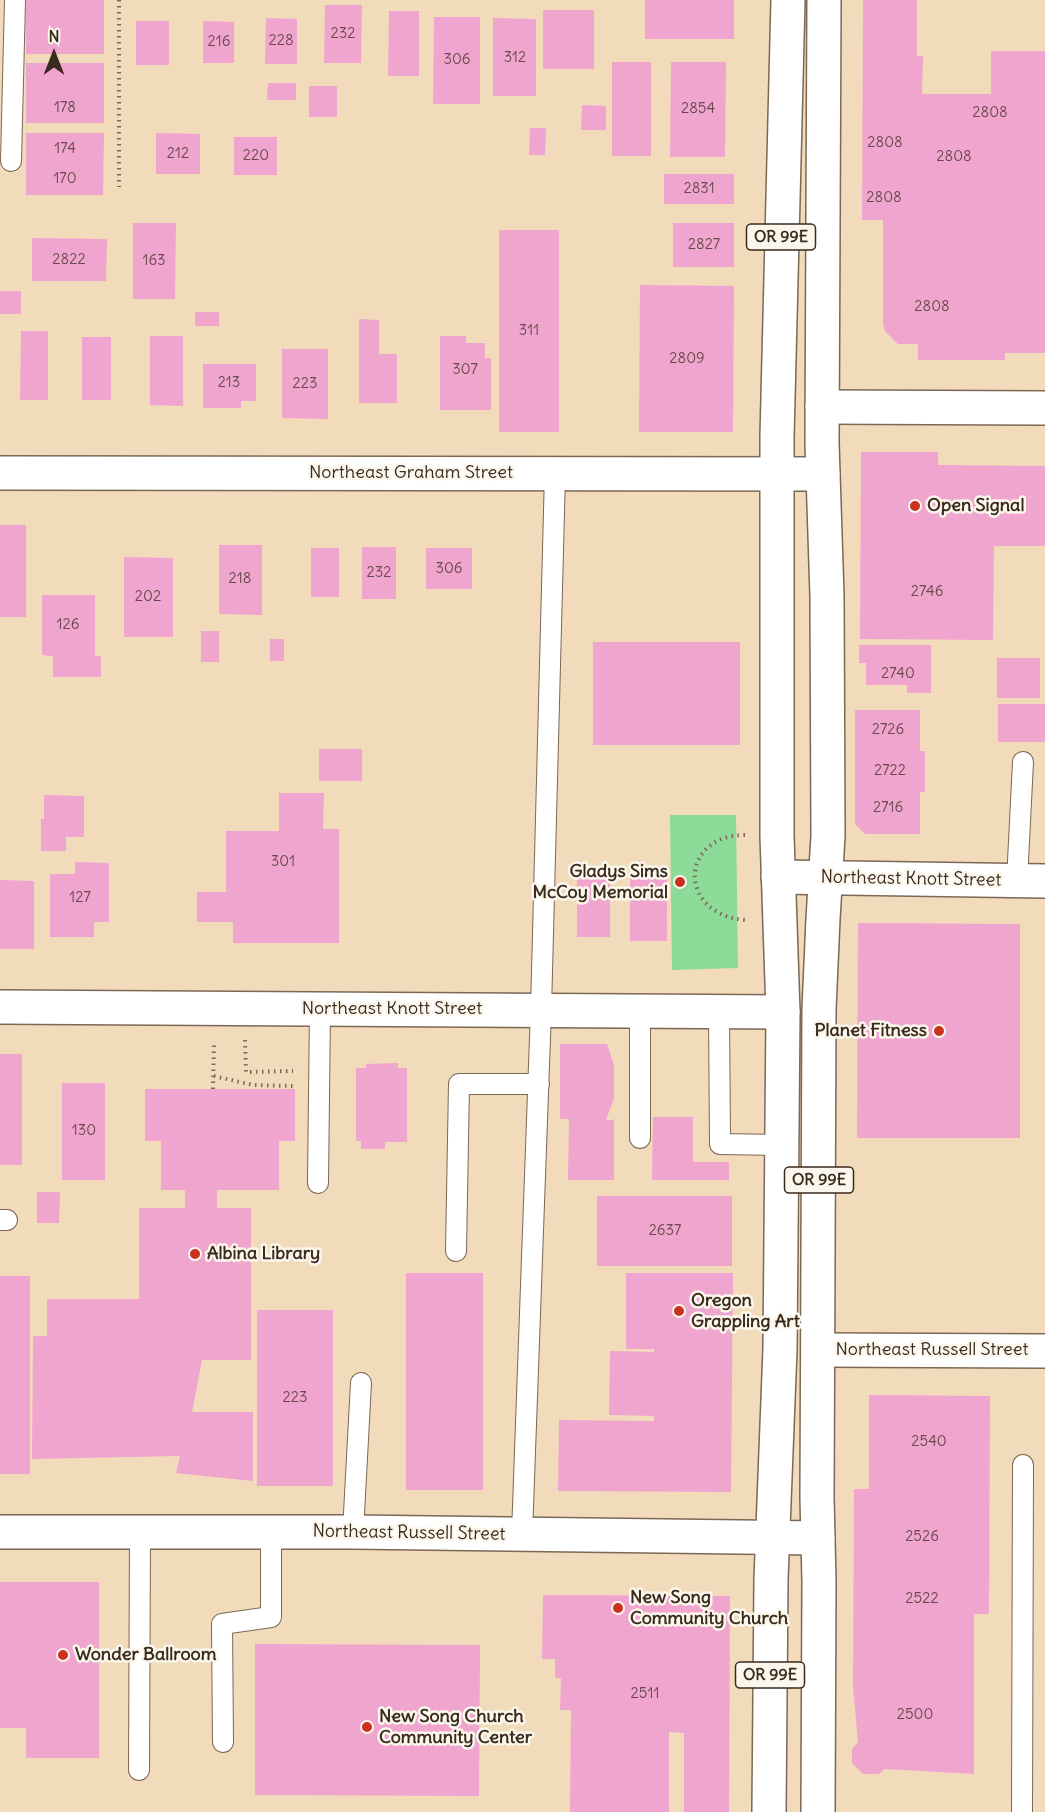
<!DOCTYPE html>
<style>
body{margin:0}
#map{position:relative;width:1045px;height:1812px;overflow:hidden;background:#f1dbbb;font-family:Delius,sans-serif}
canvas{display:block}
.north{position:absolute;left:24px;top:24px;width:60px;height:60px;-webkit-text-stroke:4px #fbf7ec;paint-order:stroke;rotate:0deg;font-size:16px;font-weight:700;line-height:24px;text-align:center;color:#3b2a1e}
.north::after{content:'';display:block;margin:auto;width:21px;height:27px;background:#3b2a1e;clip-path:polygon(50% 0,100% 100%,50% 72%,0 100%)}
</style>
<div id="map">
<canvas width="1045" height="1812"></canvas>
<div class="north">N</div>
</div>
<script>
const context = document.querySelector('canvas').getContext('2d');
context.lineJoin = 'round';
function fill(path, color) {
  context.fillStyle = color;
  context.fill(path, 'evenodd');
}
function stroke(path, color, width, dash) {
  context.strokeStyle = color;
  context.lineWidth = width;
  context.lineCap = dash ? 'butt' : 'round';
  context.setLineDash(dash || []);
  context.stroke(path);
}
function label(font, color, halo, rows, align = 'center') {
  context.font = font + ' Delius,sans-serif';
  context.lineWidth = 5;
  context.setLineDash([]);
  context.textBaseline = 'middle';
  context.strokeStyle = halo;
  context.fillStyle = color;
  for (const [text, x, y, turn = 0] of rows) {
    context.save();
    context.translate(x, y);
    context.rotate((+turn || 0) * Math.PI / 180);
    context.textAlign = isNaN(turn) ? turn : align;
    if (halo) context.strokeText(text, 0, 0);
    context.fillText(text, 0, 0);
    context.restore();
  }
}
const green = new Path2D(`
 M670 815H736L738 968 672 970Z`);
const building = new Path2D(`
 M26 0H104V54H26Z
 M645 0H734V39H645Z
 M863 0H917V56H923L922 94H991V51H1045V353H1005V360H918V344H898L885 331 883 324V220H862Z
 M325 5H362L361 63H324Z
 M543 10H594V69H543Z
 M389 11H419V76H388Z
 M434 17H480V104H433Z
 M266 18 297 19V64H265Z
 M493 18 536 19V96H493Z
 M136 21H169V65H136Z
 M203 21 234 22V63H203Z
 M612 62H651V156H612Z
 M671 62H726L725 157H670Z
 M26 63H104V123H26Z
 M268 83H296V100H267Z
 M309 86H337V117H309Z
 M582 105 606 106V130H581Z
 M530 128H546L545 155H529Z
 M26 133H104L103 195H26Z
 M156 133 200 134V174H156Z
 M234 137H277V175H234Z
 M664 174H734V204H664Z
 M133 223H176L175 299H133Z
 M673 223H734V267H673Z
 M499 230H559V432H499Z
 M32 238 107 239 106 281H32Z
 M640 285 734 286 733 432H639Z
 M0 291H21V314H0Z
 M195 312H219V326H195Z
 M359 319 379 320V354H397V403H359Z
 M21 331H48V400H20Z
 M150 336H183V406L150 405Z
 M440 336H466V343H485V358H491V410H440Z
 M82 337H111V400H82Z
 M282 349H328V419L282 418Z
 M203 364H256V401H241V408H203Z
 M861 452H938V465L1045 466V546H994L993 640 860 639Z
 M0 525H26V617H0Z
 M219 545H262V615L219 614Z
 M362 547H396V599H362Z
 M311 548H339V597H311Z
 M426 548H472V589H426Z
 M124 557 173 558V637H124Z
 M42 595H95V656H101V677H53V656L42 655Z
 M201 631H219V662H201Z
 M270 639H284V661H270Z
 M593 642H740V745H593Z
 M859 645H931V693H907V685H866V663H859Z
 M997 658H1040V698H997Z
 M998 704H1045V742H998Z
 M855 710H920V751H925V792H920V834H865L855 824Z
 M319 749H362V781H319Z
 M279 793H324L323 829H339V943H233V922H197V892H226V831H279Z
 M44 795 84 796V837H66V851H41V819H44Z
 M75 862 109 863V922H94V937H50V874H75Z
 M577 871H610V937H577Z
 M630 874H667V941H630Z
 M0 880 34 881V949H0Z
 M858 923 1020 924V1138H857Z
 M560 1044H607L614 1065V1098L606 1120H614V1180H568L569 1119H560Z
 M0 1054H22V1165H0Z
 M398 1063V1068H407V1142H385V1149H361V1141H356V1068H366V1064Z
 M62 1083H105V1180H62Z
 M145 1089H295V1141H279V1190H217V1208H251V1360H202L192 1412H253V1481L176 1473 180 1456 32 1459 33 1336H47V1299H139V1208H185V1190H161V1141H145Z
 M653 1117H693V1162H729V1180H652Z
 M37 1192H60L59 1223H37Z
 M597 1196H732V1266H597Z
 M406 1273H483V1490H406Z
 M626 1273H733L731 1492 558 1491 559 1420 654 1421V1416L609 1415 610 1351 654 1352V1349H626Z
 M0 1276H30V1474H0Z
 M257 1310H333V1486H257Z
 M869 1395 990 1396 989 1614H974V1774L884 1769 879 1774H863L852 1763V1749L858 1742 853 1687 854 1489H869Z
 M0 1582H99V1758H26V1728H0Z
 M543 1595 730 1596 729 1812H684V1733L669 1732V1812H570L571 1710H560L561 1678H555V1659H542Z
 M255 1644 480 1645 479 1796 255 1795Z`);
const path = new Path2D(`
 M119 0V187
 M745 835C679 835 677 915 746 920
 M245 1040 246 1072 293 1071
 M214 1076 253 1085 293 1086
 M213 1089 214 1042`);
const lane = new Path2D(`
 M11 161 15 0
 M1017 881 1023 762
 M640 1010V1138
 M719 1011 720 1144 782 1145
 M318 1183 320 1009
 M0 1220H7
 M456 1251 459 1084H539
 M353 1532 361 1383
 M522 1534 541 1010 555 473
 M223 1742 222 1624 271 1617V1532
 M139 1770 140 1532
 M1022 1812 1023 1465`);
const street = new Path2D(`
 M822 407 1045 408
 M0 473 823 474
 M0 1007 783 1012
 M818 1350 1045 1351`);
const secondary = new Path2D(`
 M778 877 1045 881
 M0 1532H353L818 1538`);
const primary = new Path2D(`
 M769 1812 771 1579 780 1349 783 1012 777 836V437L788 0
 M818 1812 819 1581 817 1498 819 1009 823 919 828 836 827 596 822 443 824 0`);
const markers = [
 [915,506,6,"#c8321e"],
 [680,882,6,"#c8321e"],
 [939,1031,6,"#c8321e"],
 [195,1254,6,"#c8321e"],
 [679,1311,6,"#c8321e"],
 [618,1608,6,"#c8321e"],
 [63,1655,6,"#c8321e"],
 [367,1727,6,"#c8321e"]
];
const numberNames = [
 ["232",343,34],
 ["228",281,41],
 ["216",219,42],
 ["312",515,58],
 ["306",457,60],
 ["178",65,108],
 ["2854",698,109],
 ["2808",990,113],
 ["2808",885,143],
 ["174",65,149],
 ["212",178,154],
 ["220",256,156],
 ["2808",954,157],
 ["170",65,179],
 ["2831",699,189],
 ["2808",884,198],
 ["2827",704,245],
 ["2822",69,260],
 ["163",154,261],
 ["2808",932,307],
 ["311",529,331],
 ["2809",687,359],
 ["307",465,370],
 ["213",229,383],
 ["223",305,384],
 ["306",449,569],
 ["232",379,573],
 ["218",240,579],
 ["2746",927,592],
 ["202",148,597],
 ["126",68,625],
 ["2740",898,674],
 ["2726",888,730],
 ["2722",890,771],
 ["2716",888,808],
 ["301",283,862],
 ["127",80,898],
 ["130",84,1131],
 ["2637",665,1231],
 ["223",295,1398],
 ["2540",929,1442],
 ["2526",922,1537],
 ["2522",922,1599],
 ["2511",645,1694],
 ["2500",915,1715]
];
const shields = [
 [781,237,69],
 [819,1180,69],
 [770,1675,69]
];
const shieldNames = [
 ["OR 99E",781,237],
 ["OR 99E",819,1180],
 ["OR 99E",770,1675]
];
const streetNames = [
 ["Northeast Graham Street",411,473],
 ["Northeast Knott Street",911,879,1],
 ["Northeast Knott Street",392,1009],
 ["Northeast Russell Street",932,1350],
 ["Northeast Russell Street",409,1533,1]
];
const poiNames = [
 ["Open Signal",927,506],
 ["Gladys Sims",668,872,"right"],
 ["McCoy Memorial",668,893,"right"],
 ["Planet Fitness",927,1031,"right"],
 ["Albina Library",207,1254],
 ["Oregon",691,1301],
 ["Grappling Art",691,1322],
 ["New Song",630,1598],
 ["Community Church",630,1619],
 ["Wonder Ballroom",75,1655],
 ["New Song Church",379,1717],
 ["Community Center",379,1738]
];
fill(green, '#8cdb99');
fill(building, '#f0a5cf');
stroke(lane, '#7b6855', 22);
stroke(street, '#7b6855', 36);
stroke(secondary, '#7b6855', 36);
stroke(primary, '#7b6855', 36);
stroke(path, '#7b6855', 4, [1.5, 4.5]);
stroke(lane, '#fff', 20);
stroke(street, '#fff', 33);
stroke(secondary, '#fff', 33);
stroke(primary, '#fff', 33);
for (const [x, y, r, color] of markers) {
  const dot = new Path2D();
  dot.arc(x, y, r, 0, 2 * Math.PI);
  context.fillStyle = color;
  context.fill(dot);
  stroke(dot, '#fbf7ec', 2);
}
label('15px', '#68494a', null, numberNames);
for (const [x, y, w] of shields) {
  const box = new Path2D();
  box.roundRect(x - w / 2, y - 13, w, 26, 4.5);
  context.fillStyle = '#fbf7ec';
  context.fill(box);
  stroke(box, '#3b2a1e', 1.5);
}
label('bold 16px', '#3b2a1e', null, shieldNames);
label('18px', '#3b2a1e', '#fbf7ec', streetNames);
label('bold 18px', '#3b2a1e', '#fbf7ec', poiNames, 'left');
</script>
